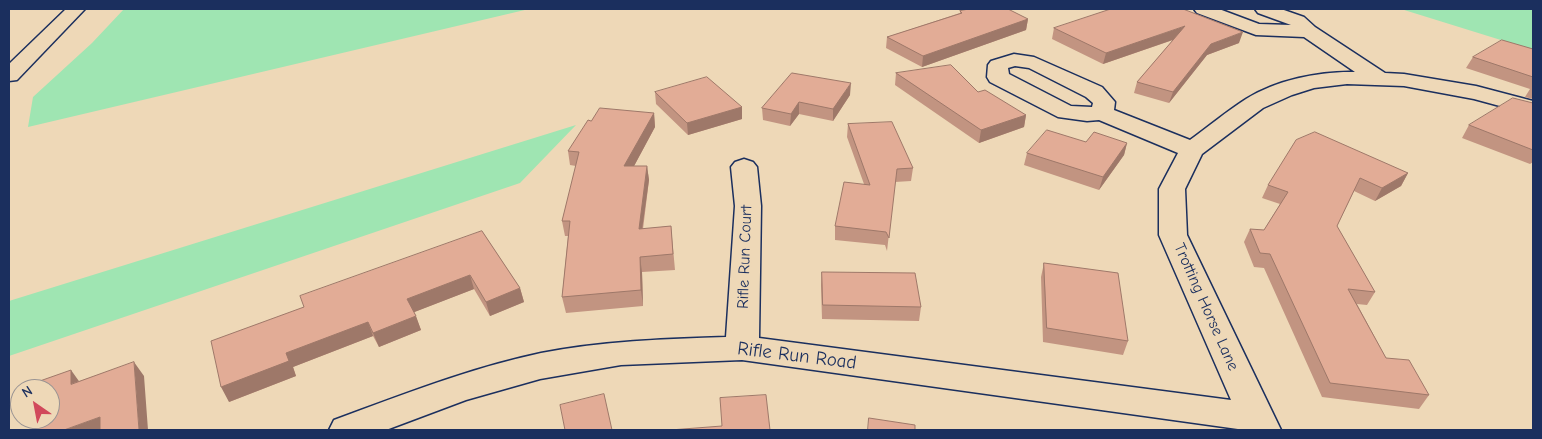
<!DOCTYPE html>
<style>
body{margin:0}
#map{position:relative;width:1542px;height:439px;overflow:hidden;background:#eed8b7;font-family:"Comic Neue",sans-serif}
canvas{display:block}
.frame{position:absolute;inset:0;border:10px solid #1b2f5e;pointer-events:none}
.north{position:absolute;left:10px;top:379px;width:50px;height:50px;box-sizing:border-box;background:#eed8b7;border:1px solid #9a9493;border-radius:50%;rotate:327deg;font-size:14px;font-weight:700;line-height:20px;text-align:center;color:#1b2f5e}
.north::after{content:'';display:block;margin:auto;width:18px;height:22px;background:#d1495b;clip-path:polygon(50% 0,100% 100%,50% 72%,0 100%)}
</style>
<div id="map">
<canvas width="1542" height="439"></canvas>
<div class="frame"></div>
<div class="north">N</div>
</div>
<script>
const context = document.querySelector('canvas').getContext('2d');
context.lineJoin = 'round';
function fill(path, color) {
  context.fillStyle = color;
  context.fill(path, 'evenodd');
}
function stroke(path, color, width, dash) {
  context.strokeStyle = color;
  context.lineWidth = width;
  context.lineCap = dash ? 'butt' : 'round';
  context.setLineDash(dash || []);
  context.stroke(path);
}
function label(font, color, halo, rows, align = 'center') {
  context.font = font + ' "Comic Neue",sans-serif';
  context.lineWidth = 4;
  context.setLineDash([]);
  context.textBaseline = 'middle';
  context.strokeStyle = halo;
  context.fillStyle = color;
  for (const [text, x, y, turn = 0] of rows) {
    context.save();
    context.translate(x, y);
    context.rotate((+turn || 0) * Math.PI / 180);
    context.textAlign = isNaN(turn) ? turn : align;
    if (halo) context.strokeText(text, 0, 0);
    context.fillText(text, 0, 0);
    context.restore();
  }
}
const green = new Path2D(`
 M124 9H529L28 127 33 97 92 43Z
 M1401 9H1533V50Z
 M576 125 520 183 9 356V301Z`);
const minor = new Path2D(`
 M1194 9H1219L1259 24 1291 25 1258 13 1255 9H1281L1304 17 1315 27 1385 73 1404 74 1476 86 1533 101V115L1474 99 1404 86 1347 84 1314 88 1292 95 1263 108 1202 154 1185 189 1187 235 1281 430H1245L742 360 621 365 540 379 466 400 386 430H329L334 420C402 395 470 368 541 353 602 341 664 339 726 337L735 206 731 167 735 162 744 159 753 162 757 167 761 206 759 338 1231 400 1159 235V189L1178 153 1099 120 1087 121 1058 117 990 82 987 77 988 65 991 61 1014 54 1034 57 1102 87 1115 102 1114 110 1190 140C1208 127 1227 111 1246 99 1276 80 1320 71 1355 72L1304 37 1256 35 1197 13ZM1015 66 1029 68 1086 97 1093 103 1092 107 1071 106 1009 74 1008 68Z`);
const tertiary = new Path2D(`
 M66 9H85L17 80 9 81V64Z`);
const wall = new Path2D(`
 M960 11 1028 19 1026 30 922 67 886 48 887 37 960 13Z
 M1054 28 1239 43 1207 55 1169 103 1134 93 1137 82 1173 40 1103 64 1052 39Z
 M1533 49V99L1525 97 1530 89 1466 68 1473 57Z
 M792 73 850 95 833 121 799 114 790 126 763 120 762 108Z
 M896 73 978 92 1026 115 1024 127 979 143 895 85Z
 M655 92 742 107V119L688 135 656 104Z
 M1533 103V162L1530 164 1462 138 1469 125Z
 M654 113 655 127 634 166H647L649 180 643 229 671 226 675 270 642 272 643 306 566 313 562 297 568 236H565L562 221 576 166 570 165 568 151 591 121Z
 M848 124 913 168 911 181 895 182 887 251 885 245 835 240V226L864 184 847 137Z
 M1127 143 1124 155 1099 190 1024 165 1027 153Z
 M1408 173 1401 186 1375 201 1354 191 1337 226 1375 292 1367 305 1357 304 1386 358 1429 395 1419 409 1322 397 1264 268 1254 267 1244 242 1250 229 1264 230 1280 204 1262 198 1268 185Z
 M482 231 520 288 524 302 490 316 474 289 414 312 421 330 379 347 373 336 293 367 296 376 229 402 304 307Z
 M1044 263 1128 341 1123 355 1043 342 1041 277Z
 M822 272 921 307 919 321 822 319 821 285Z`);
const shadedWall = new Path2D(`
 M1028 19 1026 30 922 67 923 56Z
 M1185 26 1181 37 1103 64 1106 53Z
 M1243 32 1239 43 1207 55 1169 103 1173 92 1211 44Z
 M851 83 850 95 833 121V109Z
 M799 102V114L790 126 791 114Z
 M742 107V119L688 135 687 123Z
 M654 113 655 127 626 181 624 166Z
 M1026 115 1024 127 979 143 981 130Z
 M1127 143 1124 155 1099 190 1103 177Z
 M647 166 649 180 640 244 639 229Z
 M1408 173 1401 186 1375 201 1382 188Z
 M640 257 642 272 643 306 641 290Z
 M470 275 474 289 412 313 407 299Z
 M520 288 524 302 490 316 486 302Z
 M416 316 421 330 379 347 373 333Z
 M368 322 373 336 293 367 296 376 229 402 221 387 286 353Z
 M134 362 144 376 148 430H139Z
 M71 370 81 384H71Z
 M100 417 110 430H64Z`);
const building = new Path2D(`
 M969 9H1008L1028 19 923 56 887 37 962 13 960 11Z
 M1111 9H1183L1243 32 1211 44 1173 92 1137 82 1185 26 1106 53 1054 28Z
 M1502 40 1533 49V77L1473 57Z
 M951 65 978 92 985 90 1026 115 981 130 896 73Z
 M792 73 851 83 833 109 799 102 791 114 762 108Z
 M707 77 742 107 687 123 655 92Z
 M1513 98 1533 103V150L1469 125Z
 M600 108 654 113 624 166H647L639 229 671 226 673 254 640 257 641 290 562 297 570 221H562L579 152 568 151 588 120 591 121Z
 M892 122 913 168 897 169 889 238 886 232 835 226 844 182 870 185 848 124Z
 M1047 130 1086 142 1094 132 1127 143 1103 177 1027 153Z
 M1315 132 1408 173 1382 188 1360 178 1337 226 1375 292 1348 289 1386 358 1409 360 1429 395 1330 383 1270 254 1260 253 1250 229 1264 230 1288 192 1268 185 1296 140Z
 M482 231 520 288 486 302 470 275 407 299 416 316 373 333 368 322 286 353 289 361 221 387 211 341 304 307 300 296Z
 M1044 263 1118 273 1128 341 1047 328Z
 M822 272 915 273 921 307 823 305Z
 M134 362 139 430H100V417L64 430H34V419H50V389H36L37 382 71 370V384Z
 M604 394 612 430H565L560 405Z
 M766 395 770 430H670L722 426 720 398Z
 M869 418 915 425V430H868Z`);
const streetNames = [
 ["Rifle Run Court",745,257,-88],
 ["Trotting Horse Lane",1206,307,66]
];
const nearStreetnames = [
 ["Rifle Run Road",797,356,7]
];
fill(green, '#9fe5b2');
stroke(minor, '#1b2f5e', 3);
stroke(tertiary, '#1b2f5e', 3);
fill(minor, '#eed8b7');
fill(tertiary, '#eed8b7');
fill(wall, '#c29481');
fill(shadedWall, '#9e7869');
fill(building, '#e2ac96');
stroke(building, '#9e7869', 1);
label('16px', '#1b2f5e', '#eed8b7', streetNames);
label('19px', '#1b2f5e', '#eed8b7', nearStreetnames);
</script>
